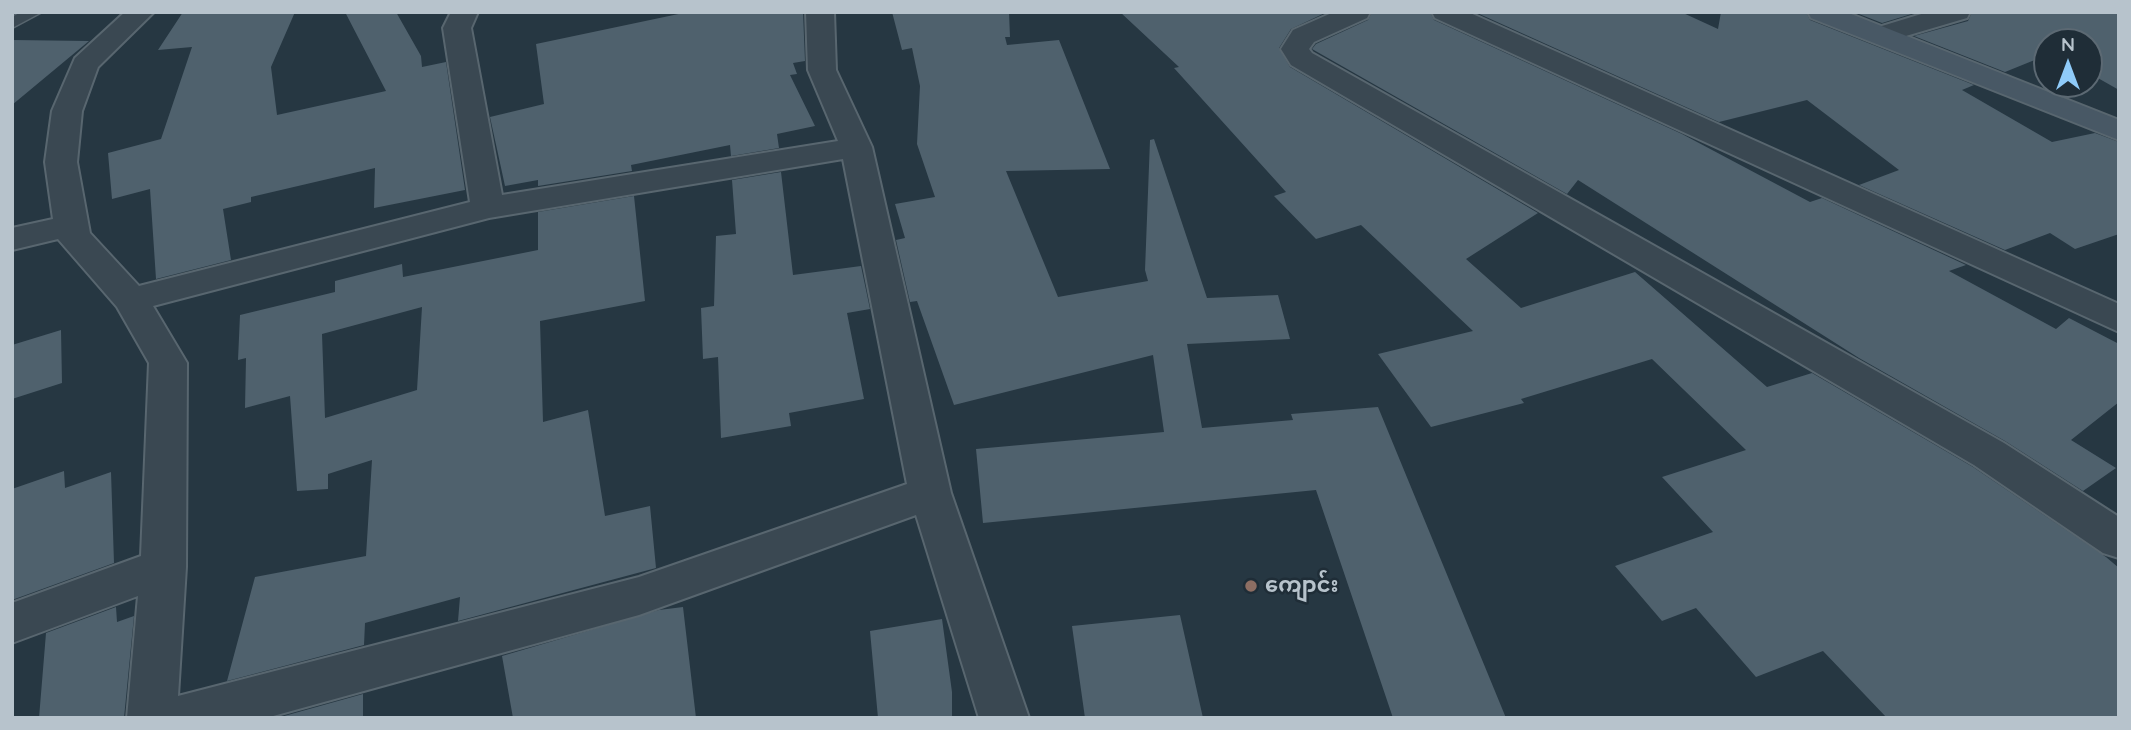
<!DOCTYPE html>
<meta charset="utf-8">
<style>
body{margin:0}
#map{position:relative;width:2131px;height:730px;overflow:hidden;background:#263742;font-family:Quicksand,sans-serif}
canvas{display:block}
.frame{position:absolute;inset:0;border:14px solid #b7c3cc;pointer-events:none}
.north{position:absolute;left:2033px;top:28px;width:70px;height:70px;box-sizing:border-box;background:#1f2d37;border:2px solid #5c6973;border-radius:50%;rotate:0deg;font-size:19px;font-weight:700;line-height:28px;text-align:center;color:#b7c3cc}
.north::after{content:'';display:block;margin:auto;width:24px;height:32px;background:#8fcbf9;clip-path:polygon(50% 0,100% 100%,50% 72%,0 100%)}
</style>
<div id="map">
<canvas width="2131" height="730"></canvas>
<div class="frame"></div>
<div class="north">N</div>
</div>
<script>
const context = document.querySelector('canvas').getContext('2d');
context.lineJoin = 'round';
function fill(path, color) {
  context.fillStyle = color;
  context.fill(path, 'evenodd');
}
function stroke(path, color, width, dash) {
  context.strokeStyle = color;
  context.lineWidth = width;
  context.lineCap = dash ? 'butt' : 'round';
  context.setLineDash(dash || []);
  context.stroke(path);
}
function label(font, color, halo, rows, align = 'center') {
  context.font = font + ' Quicksand,"Noto Sans Myanmar",sans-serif';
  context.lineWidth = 5;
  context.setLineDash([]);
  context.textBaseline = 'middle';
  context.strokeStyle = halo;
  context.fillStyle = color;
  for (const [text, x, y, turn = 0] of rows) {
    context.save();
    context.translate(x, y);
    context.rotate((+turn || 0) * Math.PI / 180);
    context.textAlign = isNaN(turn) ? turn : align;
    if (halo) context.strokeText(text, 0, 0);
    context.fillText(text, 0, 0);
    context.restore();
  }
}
const building = new Path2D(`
 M183 12H295L271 67 277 115 386 91 345 12H396L421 56 422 67 446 62 465 190 374 208 375 168 251 197V202L223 209 231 260 156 279 150 189 112 199 108 153 161 139 192 47 158 50Z
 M688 12H803L805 61 793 63 797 74 790 75 815 126 777 134 779 148 731 156 730 145 631 165 632 171 538 186V180L505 186 490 117 544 104 536 44Z
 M892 12H1009L1010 37H1005L1007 45 1059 40 1110 169 1006 171 1058 297 1148 281 1145 270 1150 140 1154 139 1207 298 1278 295 1290 339 1187 344 1202 428 1293 420 1291 414 1378 407 1506 718H1393L1316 490 983 523 976 449 1164 432 1153 355 954 405 917 301 910 302 896 240 905 238 895 204 935 197 917 144 920 86 912 48 902 50Z
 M1120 12H1327L1291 29 1279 48 1290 67 1538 213 1466 259 1521 308 1635 272 1767 387 1812 373 1973 467 2106 557 2119 568V718H1887L1823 651 1756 677 1696 608 1662 621 1615 566 1713 532 1662 477 1746 450 1652 359 1521 399 1524 403 1431 427 1378 354 1473 331 1361 225 1316 239 1274 196 1286 192 1174 68 1179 67Z
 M1372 12H1430L1434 20 1682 134 1810 202 1822 198 1966 265 1949 271 2056 329 2069 318 2119 344V402L2071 440 2116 468 2083 491 2005 441 1859 358 1578 180 1567 194 1312 49 1316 44 1368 20Z
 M1475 12H1681L1718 29 1721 12H1806L1810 20 1974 85 1962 90 2052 142 2095 133 2119 142V234L2075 249 2050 233 2005 250 1859 185 1899 170 1807 100 1719 122Z
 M1854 12H1918L1882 23Z
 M1972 12H2119V90L2089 73V42H2047V55L2005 72 1914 36 1968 21Z
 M12 40 89 41 12 105Z
 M781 172 793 275 861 266 870 309 847 313 864 399 789 413 791 426 721 438 718 357 703 359 701 308 714 306 716 236 736 234 732 180Z
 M634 196 645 301 540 321 543 422 588 410 605 516 650 506 656 568 458 621 460 597 365 623 364 645 227 681 255 577 366 556 372 460 328 474V489L297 491 290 396 245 408 246 358 238 360 240 315 335 292V281L402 264 403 277 538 250V212ZM422 307 417 390 325 418 322 334Z
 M61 330 62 383 12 399V345Z
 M64 471 65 488 111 472 114 563 12 600V489Z
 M116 607 117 622 134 616 124 718H39L46 633Z
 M683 607 696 718H513L502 656 659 610Z
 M1180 615 1203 718H1085L1072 626Z
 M942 619 952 692V718H878L870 631Z
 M363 694V718H277Z`);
const lane = new Path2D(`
 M21 12H42L12 28V17Z`);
const street = new Path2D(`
 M125 12H154L98 67 82 111 77 162 90 233 139 286 470 202 443 28 451 12H478L471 28 502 195 838 141 808 70 806 12H834L836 70 872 147 951 493 1029 718H979L916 515 639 615 266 718H127L138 596 12 643V603L141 556 149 363 117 307 58 239 12 250V228L53 219 45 162 52 111 75 58ZM843 159 907 484 639 577 178 696 186 567 187 363 153 306 489 218Z
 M1334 12H1370L1367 18 1314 42 1309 49 1312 53 2004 443 2119 517V558L2103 553 1974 465 1291 65 1281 49 1293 30Z
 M1432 12H1468L2119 304V332L1435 18Z
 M1928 12H1970L1967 18 1882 43 1872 41 1868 35 1872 29Z`);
const secondary = new Path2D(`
 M1808 12H1846L2119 120V140L1811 18Z`);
const markers = [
 [1251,586,7,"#8d6e63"]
];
const poiNames = [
 ["ကျောင်း",1265,586]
];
fill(building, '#4f616d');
stroke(lane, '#58666f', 3);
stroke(street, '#58666f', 4);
stroke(secondary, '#58666f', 4);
fill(lane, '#3a4852');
fill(street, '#3a4852');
fill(secondary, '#485865');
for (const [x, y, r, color] of markers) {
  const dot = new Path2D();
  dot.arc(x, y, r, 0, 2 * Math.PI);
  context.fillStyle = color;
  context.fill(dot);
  stroke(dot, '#1f2d37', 2.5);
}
label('bold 21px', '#b7c3cc', '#1f2d37', poiNames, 'left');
</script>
